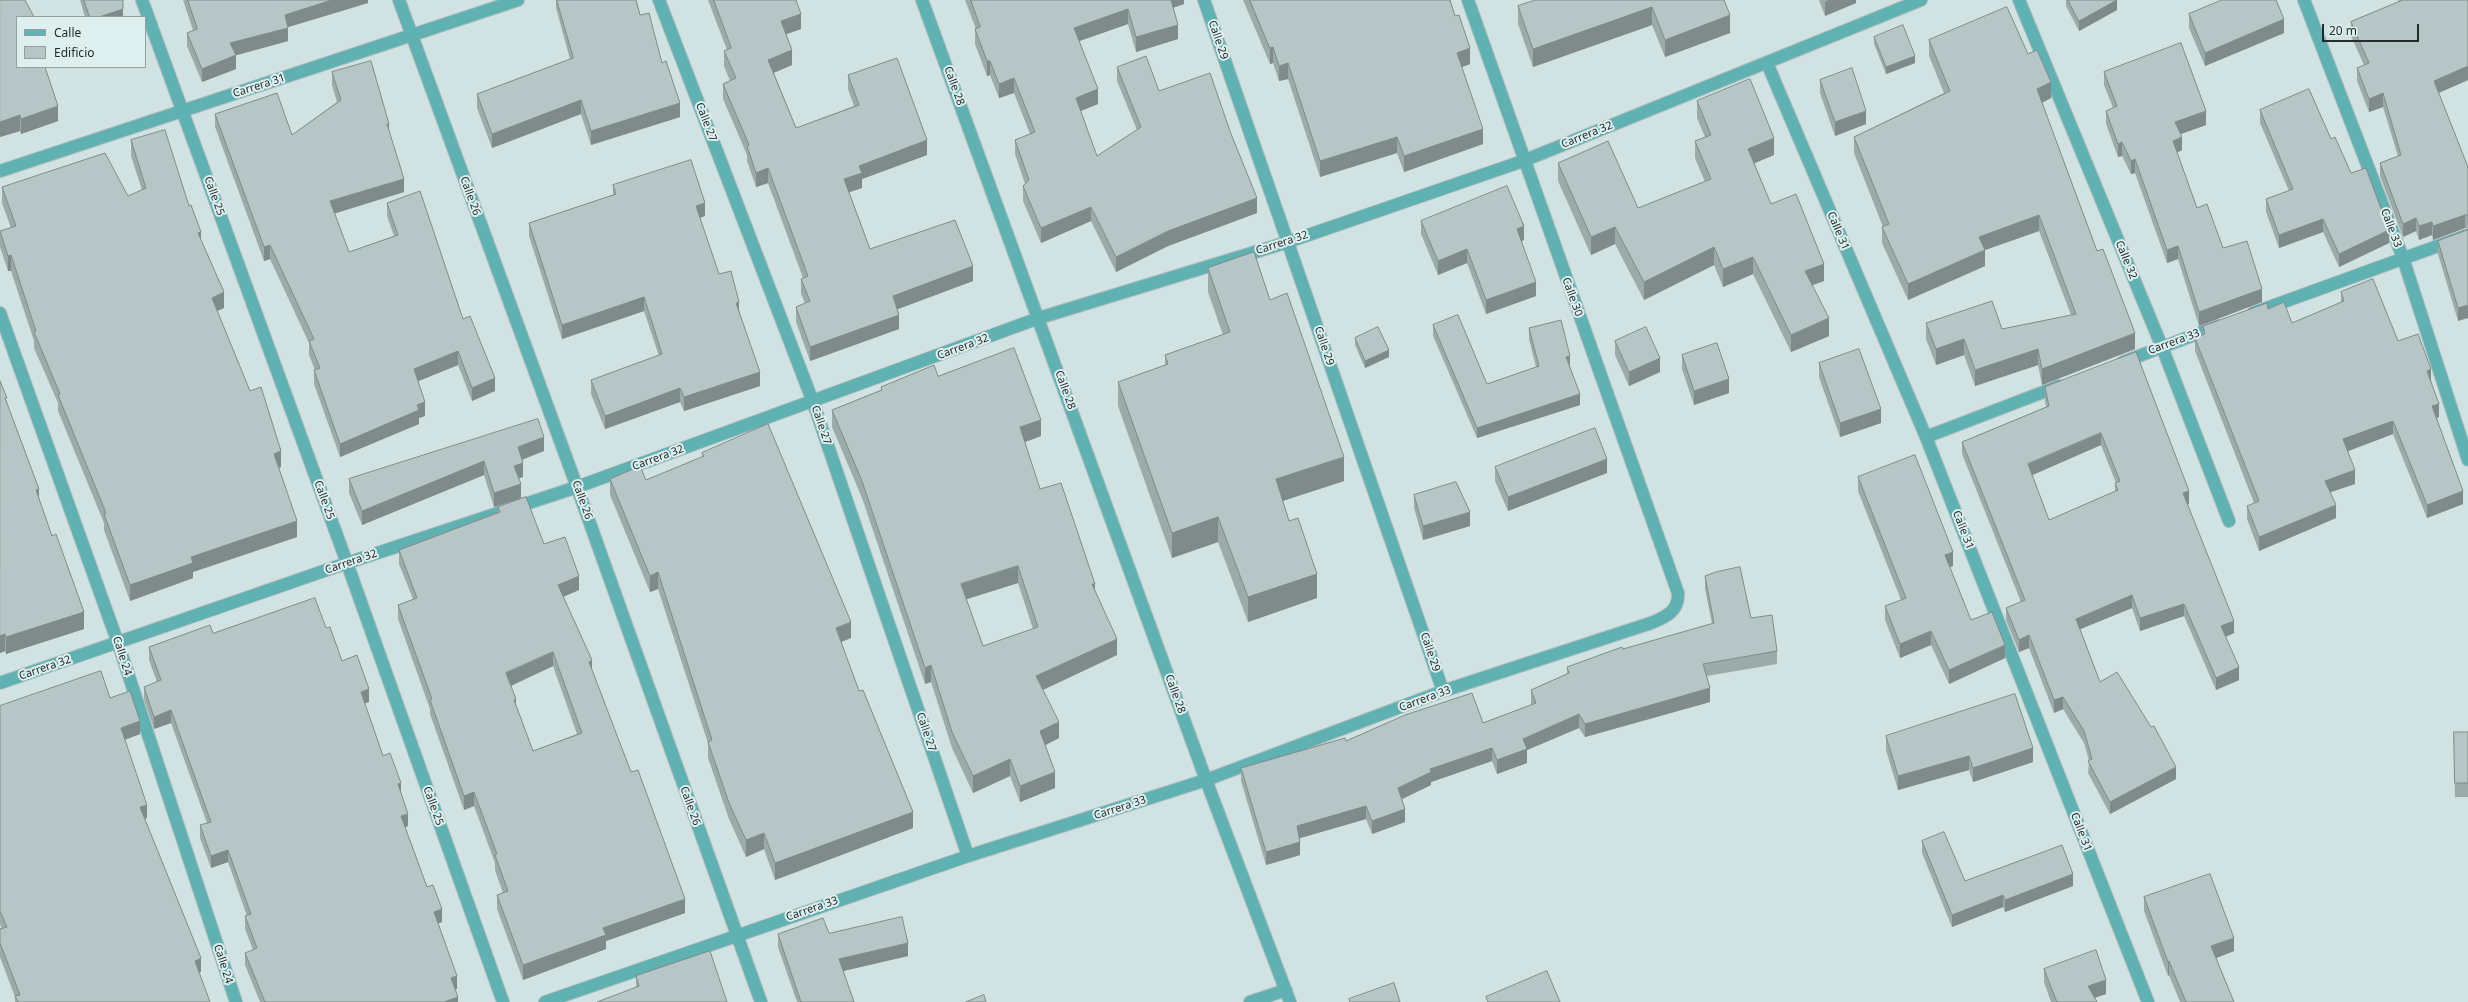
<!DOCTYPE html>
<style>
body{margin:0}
#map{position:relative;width:2468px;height:1002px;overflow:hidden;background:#d1e2e2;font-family:"Noto Sans",sans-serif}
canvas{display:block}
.legend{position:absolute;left:16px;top:16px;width:130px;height:52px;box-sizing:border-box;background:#deefef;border:1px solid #94a1a1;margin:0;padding:5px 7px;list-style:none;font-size:12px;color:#242b2b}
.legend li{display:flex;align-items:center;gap:8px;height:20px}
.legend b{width:20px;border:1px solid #94a1a1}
.scale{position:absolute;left:2322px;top:24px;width:97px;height:18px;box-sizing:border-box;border:2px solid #242b2b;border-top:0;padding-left:5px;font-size:12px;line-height:14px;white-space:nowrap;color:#242b2b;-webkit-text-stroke:3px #deefef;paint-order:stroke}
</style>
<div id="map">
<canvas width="2468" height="1002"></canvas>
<ul class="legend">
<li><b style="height:5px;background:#5fb1b2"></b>Calle</li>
<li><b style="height:11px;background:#b6c6c6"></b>Edificio</li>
</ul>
<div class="scale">20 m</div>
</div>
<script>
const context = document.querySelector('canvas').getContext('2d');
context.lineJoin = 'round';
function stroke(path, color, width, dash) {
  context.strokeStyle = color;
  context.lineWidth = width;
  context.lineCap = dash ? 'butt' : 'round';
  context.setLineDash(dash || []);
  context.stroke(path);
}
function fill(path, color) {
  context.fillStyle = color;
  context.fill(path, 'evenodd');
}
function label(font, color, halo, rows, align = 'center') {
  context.font = font + ' "Noto Sans",sans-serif';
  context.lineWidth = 4;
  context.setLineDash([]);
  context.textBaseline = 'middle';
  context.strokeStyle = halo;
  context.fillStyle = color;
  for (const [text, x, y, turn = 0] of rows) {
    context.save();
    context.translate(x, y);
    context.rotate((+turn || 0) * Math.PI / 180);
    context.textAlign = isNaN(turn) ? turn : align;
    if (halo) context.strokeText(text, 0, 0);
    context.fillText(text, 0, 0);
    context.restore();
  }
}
const minor = new Path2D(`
 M142 0 347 563 503 1002
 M399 0 577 487 761 1002
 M659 0 813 402 968 856
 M922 0 1206 780 1290 1002
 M1204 0 1443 691
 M2019 0 2162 347 2229 521
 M2304 0 2403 258 2468 460
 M1767 63 1926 437 2148 1002
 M0 171 518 0
 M0 313 118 643 236 1002
 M2253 313 2468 235
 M2123 362 2218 326
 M1926 437 2059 386
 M0 683 347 563 577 487 1039 318 1288 242 1523 161 1921 0
 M545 1002 968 856 1206 780 1443 691 1651 623C1666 617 1679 611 1678 593L1468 0
 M1250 1002 1286 990`);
const wall = new Path2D(`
 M0 0 17 17 58 121 21 134 20 131 0 137Z
 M80 0H123V17H85Z
 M183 0H368V3L288 27V41L236 55V69L202 82 187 46V33L193 30Z
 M556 0H636L640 15 662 63 680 117 591 145 581 114 492 148 477 108V94L570 59 556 8Z
 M708 0H796L801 29 786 34 792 65 774 73 796 128 854 106 848 89V75L927 155 862 179V188L849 192 870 249 973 281 897 309 899 329 810 361 796 322V307L805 303 801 294V279L803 278 768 183 756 187 747 161V155L723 99V84L730 81 724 66V51L727 50Z
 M965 0H1184V4L1173 8 1178 39 1136 52 1128 24 1079 41 1098 104 1080 111 1097 156 1137 130 1117 81V67L1159 91 1257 213 1168 246 1116 272 1091 221 1041 243 1023 201V186L1025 184 1015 154V140L1030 134 1014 93 999 98 990 75 987 76 975 44V29H976Z
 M1243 0H1450L1470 64 1462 67 1483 144 1404 172 1397 153 1320 177 1288 79 1279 81 1273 63 1270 64Z
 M1724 0 1730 33 1665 57 1652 25 1533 67 1518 24V6Z
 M1819 0H1856V3L1825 16Z
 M2066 0H2117V10L2079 31 2066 6Z
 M2398 0H2468V80L2438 93 2468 167V228H2465L2433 240 2432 235 2419 240 2416 231 2403 237 2380 176V163L2398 156 2383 107 2369 112 2357 81V68L2364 65 2351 36V22L2399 2Z
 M2189 14 2284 33 2205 66 2189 28Z
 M1874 37 1915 63 1886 74 1874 44Z
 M1929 40 2028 54 2051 98 2042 103 2097 251 2135 349 2042 385 2038 365 1975 386 1964 355 1936 365 1926 339V323L2002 329 2071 315 2039 231 1985 250V266L1908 300 1882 243V227H1883L1854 153V137L1944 93 1929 56Z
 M332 72 389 132 404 192 334 213 349 252 394 236 387 216V203L463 319 495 391 472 401 458 365 418 381 425 416 419 418V424L340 457 314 384V370H315L309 355V343L270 259 264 261 215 127V114L292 135 337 102 332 85Z
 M2104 72 2206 125 2181 134 2182 150 2177 153 2197 208 2223 248 2262 302 2199 326 2178 259 2167 263 2135 173 2131 174 2122 156 2118 157 2106 124V111L2113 108 2104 85Z
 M1820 80 1866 124 1835 136 1820 93Z
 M1697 101 1774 155 1754 163 1771 204 1824 281 1812 285 1829 336 1791 352 1753 274 1723 287 1714 265 1644 300 1615 244 1591 255 1558 181V163L1638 208 1705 182 1695 158V141L1705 137 1697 118Z
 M2260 110 2331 139 2351 173 2389 243 2339 267 2323 232 2279 248 2266 212V199L2289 191 2260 123Z
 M131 140 189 206 224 308 217 311 281 467 279 468 297 537 193 572V578L130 601 104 530V523L58 411V403L34 348V341L11 271H8L0 247V231L11 228 2 203V187L128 196 142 190 131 156Z
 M613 185 705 216 700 218 719 274 739 310 760 386 684 411 680 402 605 429 591 394V380L659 356 644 311 562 339 529 236V223L613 195Z
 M1421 221 1524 240 1521 241 1536 296 1486 314 1467 263 1438 275 1421 234Z
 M2468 230 2458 321 2438 254V241Z
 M1208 268 1270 300 1344 481 1283 501 1289 521 1317 598 1248 622 1218 542 1172 558 1118 406V382L1165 365V355L1223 335 1208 292Z
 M2341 292 2398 341 2431 381 2439 417 2437 418 2463 504 2427 518 2393 434 2348 451 2355 484 2330 492 2336 518 2259 551 2247 519V506L2254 503 2195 351V338L2203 334V326L2268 309 2292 323 2341 303Z
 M1433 325 1487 384 1536 367 1529 339V328L1570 366 1580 405 1477 438 1433 336Z
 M1355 338 1389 357 1365 368 1355 345Z
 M1615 341 1660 372 1629 386 1615 355Z
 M1682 355 1729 393 1694 405 1682 369Z
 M1819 363 1881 423 1840 437 1819 377Z
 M938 376 1041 436 1024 442 1040 489 1095 591 1117 655 1043 690 1059 738 1045 745 1055 788 1020 802 1010 776 973 793 952 748 931 682 925 684 862 498 832 427V410L881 390V387ZM1018 583 1033 629 983 646 966 599Z
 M0 381 39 499 84 629 6 654 5 651 0 653Z
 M2045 387 2189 504H2187L2234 633 2225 637 2239 680 2216 690 2184 616 2140 631 2132 608 2080 629 2100 682 2176 779 2110 814 2088 773 2089 761 2084 743 2063 709 2054 713 2029 648 2019 652 2006 620V608L2021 602 1962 454V442L2046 407 2045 400ZM2101 445 2116 483H2115V491L2049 520 2032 475Z
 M544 451 522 460 523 477 519 478 521 498 494 507 484 475 362 525 349 493V479Z
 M702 453 851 638 841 642 859 691 913 828 775 880 764 849 746 857 729 819 708 758V743L658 589 650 592 610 495V479L646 480 702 457Z
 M1495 467 1607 473 1508 511 1495 481Z
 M1858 477 1953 566 1949 567 1971 620 2005 658 1949 684 1931 645 1900 658 1885 620V606L1901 600 1858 491Z
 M1414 495 1470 526 1423 540 1414 508Z
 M498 507 544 544 579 590 563 597 592 671 631 772 685 913 606 941V949L523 980 497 909V895L503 893 495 870V863L474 806 464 810 430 714V709L398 619V605L413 599 399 564V550L498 512ZM553 666 577 734 533 751 516 706 511 686Z
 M1705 576 1751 618 1777 651V664L1707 676 1710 702 1585 737 1579 728 1527 750V763L1497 774 1492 761 1431 782V785L1402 799 1405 822 1372 834 1366 819 1300 838V855L1266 865 1241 781V768L1346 741 1483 723 1531 705V690L1567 674V667L1623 649 1712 624 1705 589Z
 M326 628 342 661 369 702 364 703 383 756 401 793 408 826 405 827 427 887 442 922 438 923 457 989H455L458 1002H260L245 965V953L253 950 245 929V916H247L228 862 211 868 200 838V825L207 823 171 723 154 729 144 699V687L157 682 149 660V647L213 633Z
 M110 698 140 734 125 740 147 818 145 819 201 972H199L210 1002H15V997L0 957V929H2L0 924V706Z
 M2454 732H2468V797H2455Z
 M1886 736 2033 762 1973 782 1969 770 1898 790 1886 750Z
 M1922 841 1965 881 2073 886 2005 912 2003 907 1952 927 1922 853Z
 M2144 897 2234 951 2216 958 2234 1002H2180L2169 975 2168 976 2144 911Z
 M829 933 908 956 843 971 854 1002H797L778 947V934Z
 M2044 969 2106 994 2095 998 2097 1002H2051L2044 982Z
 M636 976 727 1002 636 987Z`);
const shadedWall = new Path2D(`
 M332 0H368V3L285 28V15Z
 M1169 0H1184V4L1169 9Z
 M1829 0H1856V3L1825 16V2Z
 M2117 0V10L2079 31V21Z
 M1652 7V25L1533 67V49Z
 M123 9V17H99Z
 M1128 9V24L1074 43V28Z
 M801 14V29L781 36V21Z
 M1730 15V33L1665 57V40Z
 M2284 19V33L2205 66V53Z
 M1178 25V39L1136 52V37Z
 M288 28V41L230 57V43Z
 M1273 47V63L1270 64V48Z
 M1470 48V64L1457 69V53Z
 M792 50V65L768 75V60Z
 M236 55V69L202 82V69Z
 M1915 56V63L1886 74V67Z
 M987 61H990V75L987 76Z
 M1288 63V79L1279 81V66Z
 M2468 66V80L2434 95V81Z
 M1014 78V93L999 98V84Z
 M2051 82V98L2037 105V89Z
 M1098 89V104L1076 113V98Z
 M2383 93V107L2369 112V99Z
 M581 100V114L492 148V134Z
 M680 103V117L591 145V131Z
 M58 106V121L21 134V119Z
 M1866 111V124L1835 136V122Z
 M2206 111V125L2175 136V122Z
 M20 115V131L0 137V122Z
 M387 124H389V137Z
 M1483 129V144L1404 172V156Z
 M1397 137V153L1320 177V161Z
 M2182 137V150L2173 154V141Z
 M1774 138V155L1748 166V149Z
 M927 140V155L862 179V188L844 194V179L859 166Z
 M2122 142V156L2118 157V144Z
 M2135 159V173L2131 174V161Z
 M768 168V183L756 187V173Z
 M404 179V192L330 215V201Z
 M1257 198V213L1168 246 1116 272V257L1168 231Z
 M705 203V216L696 219V206Z
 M1091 207V221L1041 243V228Z
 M2039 215V231L1985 250V266L1908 300V284L1979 237Z
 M2465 215V228L2433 240V226Z
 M2416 218V231L2403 237V224Z
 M2323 219V232L2279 248V235Z
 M2432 222V235L2419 240V226Z
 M1524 226V240L1517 243V229Z
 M1615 227V244L1591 255V237Z
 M2389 230V243L2339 267V254Z
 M201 232V247L198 233Z
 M270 245V259L264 261V247Z
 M2178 246V259L2167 263V250Z
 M1714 247V265L1644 300V282Z
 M1467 249V263L1438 275V261Z
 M11 255V271H8V256Z
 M1753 257V274L1723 287V269Z
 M1824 264V281L1805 288V271Z
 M973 266V281L893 311V296Z
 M1536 282V296L1486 314V300Z
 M2262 289V302L2199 326V312Z
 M224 292V308L212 313V298Z
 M644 297V311L562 339V325Z
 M739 302V316L736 303Z
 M2468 305V318L2458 321V308Z
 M899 315V329L810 361V347Z
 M1829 318V336L1791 352V335Z
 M2135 333V349L2042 385V369Z
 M1964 339V355L1936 365V349Z
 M2038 349V365L1975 386V370Z
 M1389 350V357L1365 368V361Z
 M458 351V365L414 383V369Z
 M1570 356V366L1566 357Z
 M1660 358V372L1629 386V372Z
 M2431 369V383L2427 371Z
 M760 372V386L684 411V397Z
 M495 378V391L472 401V388Z
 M1729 379V393L1694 405V391Z
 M680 388V402L605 429V416Z
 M1580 394V405L1477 438V428Z
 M425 402V416L419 418V424L340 457V444L417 405Z
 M2439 404V417L2432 420V406Z
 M1881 409V423L1840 437V423Z
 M1041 420V436L1020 444V427Z
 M2393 421V434L2343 453V439Z
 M2101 433V445L2028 477V464Z
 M544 437V451L518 461V447Z
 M281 451V467L274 470V454Z
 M1344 457V481L1276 503V479Z
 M1607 459V473L1508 511V497Z
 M484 461V475L362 525V511Z
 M523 463V477L514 480V466Z
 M2355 470V484L2325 494V481Z
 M521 484V498L494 507V493Z
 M39 489V506L36 490Z
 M2189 491V504L2183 506V493Z
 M2463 491V504L2427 518V505Z
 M2336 505V518L2259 551V537Z
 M1470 512V526L1423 540V526Z
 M1218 517V542L1172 558V533Z
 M297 521V537L193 572V578L130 601V585L191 557Z
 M1953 552V566L1945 569V555Z
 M1018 566V583L961 601V584Z
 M658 572V589L650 592V576Z
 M1317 574V598L1248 622V597Z
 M579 576V590L558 599V585Z
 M1092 584H1095V600Z
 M2132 595V608L2076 631V619Z
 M2184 604V616L2140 631V618Z
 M84 612V629L6 654V637Z
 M2234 621V633L2221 639V626Z
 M851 622V638L836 644V628Z
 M1931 631V645L1900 658V644Z
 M5 634V651L0 653V636Z
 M2029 635V648L2019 652V640Z
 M1117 639V655L1036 693V676Z
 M2005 645V658L1949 684V670Z
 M553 652V666L506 688V673Z
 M592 660V675L589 662Z
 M931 665V682L925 684V668Z
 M2239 667V680L2216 690V678Z
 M1710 688V702L1585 737V724Z
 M369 689V702L361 705V692Z
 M2063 697V709L2054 713V700Z
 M516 699V714L514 700Z
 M171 710V723L154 729V717Z
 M1579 714V728L1527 750V763L1497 774V760L1523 739Z
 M140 721V734L121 741V728Z
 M1059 722V738L1040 748V731Z
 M1492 748V761L1431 782V785L1398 801V788L1430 769Z
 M2033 748V762L1973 782V768Z
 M1969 756V770L1898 790V776Z
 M1010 759V776L973 793V776Z
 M2176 767V779L2110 814V802Z
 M1055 772V788L1020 802V786Z
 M401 783V796L398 784Z
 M474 792V806L464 810V796Z
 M147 805V818L140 820V807Z
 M1366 806V819L1297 839V826Z
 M1405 809V822L1372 834V821Z
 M913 812V828L775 880V863Z
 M408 814V826L401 829V816Z
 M764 833V849L746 857V840Z
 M1300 842V855L1266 865V852Z
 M228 850V862L211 868V856Z
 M2073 874V886L2005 912V900Z
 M2003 895V907L1952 927V915Z
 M685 899V913L606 941V949L523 980V965L603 928Z
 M442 909V922L434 925V912Z
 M2234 938V951L2211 960V946Z
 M908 943V956L839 972V959Z
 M201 958V972L195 974V961Z
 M2169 961V975L2168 976V962Z
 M457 976V989L451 991V978Z
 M2106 980V994L2088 1000V986Z
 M458 997V1002H444Z`);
const building = new Path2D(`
 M0 0H25L34 17H17V67H45L58 106 21 119 20 115 0 122Z
 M84 0H123V9L99 17H90Z
 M188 0H332L285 15 288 28 230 43 236 55 202 69 187 33 197 29Z
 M557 0H636L640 15 649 13 662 63 666 61 680 103 591 131 581 100 492 134 477 94 573 58Z
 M714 0H796L801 14 781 21 792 50 768 60 796 128 859 105 848 75 897 58 927 140 859 166 862 173 844 179 870 249 955 220 973 266 893 296 899 315 810 347 796 307 810 301 801 279 808 276 768 168 756 173 747 146 749 145 723 84 736 78 724 51 731 48Z
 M971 0H1171L1178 25 1136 37 1128 9 1074 28 1098 89 1076 98 1097 156 1141 127 1117 67 1146 56 1159 91 1210 73 1231 134 1257 198 1168 231 1116 257 1091 207 1041 228 1023 186 1029 180 1015 140 1035 132 1014 78 999 84 990 61H987L975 29 980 27Z
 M1250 0H1450L1455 16 1459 15 1470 48 1457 53 1483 129 1404 156 1397 137 1320 161 1288 63 1279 66 1273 47 1270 48Z
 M1536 0H1724L1730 15 1665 40 1652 7 1533 49 1518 6Z
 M2068 0H2117L2079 21Z
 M2222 0H2276L2284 19 2205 53 2189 14Z
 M2403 0H2468V66L2434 81 2468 167V215H2465L2433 226 2432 222 2419 226 2416 218 2403 224 2380 163 2401 155 2383 93 2369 99 2357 68 2369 63 2351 22Z
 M2007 7 2028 54 2037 50 2051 82 2037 89 2097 251 2103 249 2135 333 2042 369 2038 349 1975 370 1964 339 1936 349 1926 323 1992 301 2002 329 2076 314 2039 215 1979 237 1985 250 1908 284 1882 227 1889 224 1854 137 1950 91 1929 40Z
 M1903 25 1915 56 1886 67 1874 37Z
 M2181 43 2206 111 2175 122 2182 137 2173 141 2197 208 2207 204 2223 248 2247 241 2262 289 2199 312 2178 246 2167 250 2135 159 2131 161 2122 142 2118 144 2106 111 2117 106 2104 72Z
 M371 61 389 124H387L404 179 330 201 349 252 398 235 387 203 420 191 463 319 470 316 495 378 472 388 458 351 414 369 425 402 417 405 419 410 340 444 314 370 320 368 309 341 314 339 270 245 264 247 215 114 277 93 292 135 341 100 332 72Z
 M1852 68 1866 111 1835 122 1820 80Z
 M1750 79 1774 138 1748 149 1771 204 1796 194 1824 264 1805 271 1829 318 1791 335 1753 257 1723 269 1714 247 1644 282 1615 227 1591 237 1558 163 1608 141 1638 208 1711 179 1695 141 1711 135 1697 101Z
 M2309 89 2331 139 2335 137 2351 173 2366 168 2389 230 2339 254 2323 219 2279 235 2266 199 2293 189 2260 110Z
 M165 130 189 206 191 205 201 232 198 233 224 292 212 298 250 391 261 387 281 451 274 454 297 521 191 557 193 563 130 585 104 514 106 513 58 395 60 394 34 332 36 331 11 255 8 256 0 231 16 226 2 187 105 153 128 196 146 188 131 140Z
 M691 160 705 203 696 206 719 274 731 271 739 302 736 303 760 372 684 397 680 388 605 416 591 380 662 354 644 297 562 325 529 223 616 194 613 185Z
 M1507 186 1524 226 1517 229 1536 282 1486 300 1467 249 1438 261 1421 221Z
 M2468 230V305L2458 308 2438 241Z
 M1254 252 1270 300 1287 293 1344 457 1276 479 1289 521 1298 518 1317 574 1248 597 1218 517 1172 533 1118 382 1168 364 1165 355 1230 332 1208 268Z
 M2373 279 2398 341 2418 334 2431 369 2427 371 2439 404 2432 406 2463 491 2427 505 2393 421 2343 439 2355 470 2325 481 2336 505 2259 537 2247 506 2259 501 2195 338 2205 334 2203 326 2267 303 2268 309 2284 302 2292 323 2344 301 2341 292Z
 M1458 315 1487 384 1539 366 1529 328 1561 320 1570 356 1566 357 1580 394 1477 428 1433 325Z
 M1378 327 1389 350 1365 361 1355 338Z
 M1646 327 1660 358 1629 372 1615 341Z
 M1717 343 1729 379 1694 391 1682 355Z
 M1014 348 1041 420 1020 427 1040 489 1061 483 1095 584H1092L1117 639 1036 676 1059 722 1040 731 1055 772 1020 786 1010 759 973 776 952 732 931 665 925 668 862 481 832 410 882 390 881 387 934 365 938 376ZM1018 566 1038 627 983 646 961 584Z
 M1859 349 1881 409 1840 423 1819 363Z
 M2136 352 2189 491 2183 493 2234 621 2221 626 2239 667 2216 678 2184 604 2140 618 2132 595 2076 619 2100 682 2117 672 2151 727 2154 726 2176 767 2110 802 2088 761 2092 759 2084 731 2063 697 2054 700 2029 635 2019 640 2006 608 2025 600 1962 442 2049 406 2045 387ZM2101 433 2120 481 2115 483 2118 490 2049 520 2028 464Z
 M0 381 7 398H5L39 489 36 490 52 536 56 534 84 612 6 637 5 634 0 636Z
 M538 419 544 437 518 447 523 463 514 466 521 484 494 493 484 461 362 511 349 479Z
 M768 424 851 622 836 628 859 691 863 690 913 812 775 863 764 833 746 840 729 803 708 742 712 740 658 572 650 576 610 479 640 466 646 480 704 456 702 453Z
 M1595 428 1607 459 1508 497 1495 467Z
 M1915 455 1953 552 1945 555 1971 620 1992 612 2005 645 1949 670 1931 631 1900 644 1885 606 1906 598 1858 477Z
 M1456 482 1470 512 1423 526 1414 495Z
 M526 497 544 544 565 537 579 576 558 585 592 660 589 662 631 772 638 770 685 899 603 928 606 935 523 965 497 895 508 891 495 855 497 854 474 792 464 796 430 700 432 699 398 605 417 598 399 550 500 512 498 507ZM553 652 582 733 533 751 514 700 516 699 506 673Z
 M1740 567 1751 618 1772 615 1777 651 1703 664 1710 688 1585 724 1579 714 1523 739 1527 749 1497 760 1492 748 1430 769 1431 772 1398 788 1405 809 1372 821 1366 806 1297 826 1300 842 1266 852 1241 768 1345 738 1346 741 1405 715 1472 693 1483 723 1536 703 1531 690 1569 673 1567 667 1622 647 1623 649 1714 623 1705 576 1716 572Z
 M315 598 326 628 330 627 342 661 357 655 369 689 361 692 383 756 390 753 401 783 398 784 408 814 401 816 427 887 433 885 442 909 434 912 457 976 451 978 458 997 444 1002H265L245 953 257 948 245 916 251 914 228 850 211 856 200 825 211 822 171 710 154 717 144 687 161 680 149 647 210 625 213 633Z
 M101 671 110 698 130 691 140 721 121 728 147 805 140 807 201 958 195 961 210 1002H18L15 996 20 995 0 943V929L7 927 0 911V706Z
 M2015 694 2033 748 1973 768 1969 756 1898 776 1886 736Z
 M2454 732H2468V783H2455Z
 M1944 832 1965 881 2062 845 2073 874 2005 900 2003 895 1952 915 1922 841Z
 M2210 874 2234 938 2211 946 2234 1002H2186L2169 961 2168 962 2144 897Z
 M902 917 908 943 839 959 854 1002H801L778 934 823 918 829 933Z
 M2096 950 2106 980 2088 986 2097 1002H2057L2044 969Z
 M710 951 727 1002H597L639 986 636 976Z
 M1547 971 1560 1002H1488L1486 997Z
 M1394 983 1400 1002H1350L1349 999Z
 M984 995 986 1002H966Z`);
const streetNames = [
 ["Calle 29",1218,40,71],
 ["Carrera 31",259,86,-18],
 ["Calle 28",954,86,70],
 ["Calle 27",706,122,69],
 ["Carrera 32",1587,135,-22],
 ["Calle 25",214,196,70],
 ["Calle 26",470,196,70],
 ["Calle 33",2391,228,69],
 ["Calle 31",1838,231,67],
 ["Carrera 32",1282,243,-18],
 ["Calle 32",2126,260,68],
 ["Calle 30",1572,297,70],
 ["Carrera 33",2174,342,-20],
 ["Calle 29",1324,346,71],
 ["Carrera 32",963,347,-20],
 ["Calle 28",1065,390,70],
 ["Calle 27",821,425,71],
 ["Carrera 32",658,458,-20],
 ["Calle 25",324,500,70],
 ["Calle 26",582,500,70],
 ["Calle 31",1963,530,69],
 ["Carrera 32",351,562,-19],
 ["Calle 29",1430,652,71],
 ["Calle 24",122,656,72],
 ["Carrera 32",45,668,-19],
 ["Calle 28",1175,694,70],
 ["Carrera 33",1425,699,-20],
 ["Calle 27",926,732,71],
 ["Calle 25",433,806,70],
 ["Calle 26",690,806,70],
 ["Carrera 33",1120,808,-18],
 ["Calle 31",2081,832,69],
 ["Carrera 33",812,909,-19],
 ["Calle 24",223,964,72]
];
stroke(minor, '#aebdbd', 14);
stroke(minor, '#5fb1b2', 12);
fill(wall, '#9daaaa');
fill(shadedWall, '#7f8b8b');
fill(building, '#b6c6c6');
stroke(building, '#7f8b8b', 1);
label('11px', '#242b2b', '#deefef', streetNames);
</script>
